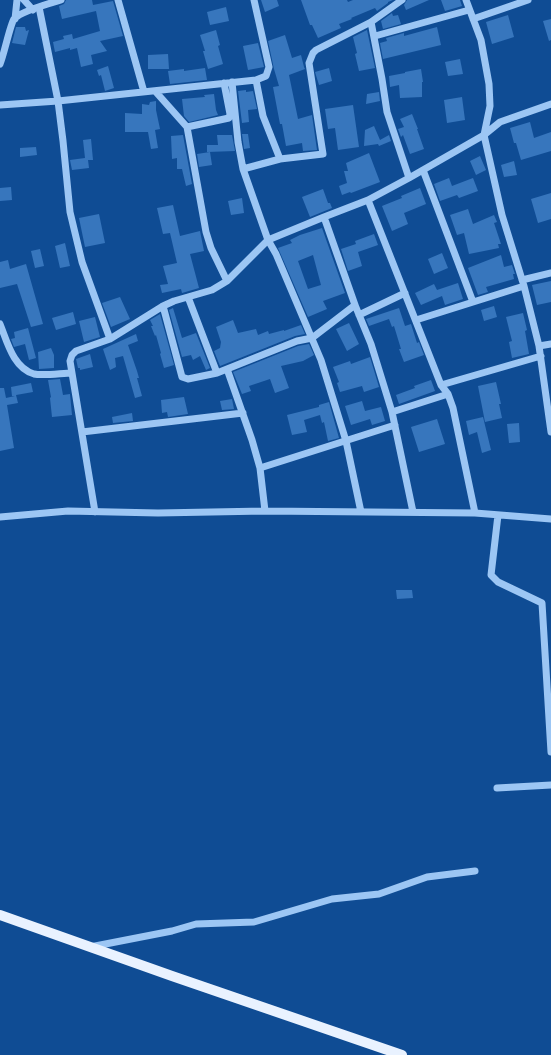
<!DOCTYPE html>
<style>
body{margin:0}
canvas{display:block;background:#0f4c94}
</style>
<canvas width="551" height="1055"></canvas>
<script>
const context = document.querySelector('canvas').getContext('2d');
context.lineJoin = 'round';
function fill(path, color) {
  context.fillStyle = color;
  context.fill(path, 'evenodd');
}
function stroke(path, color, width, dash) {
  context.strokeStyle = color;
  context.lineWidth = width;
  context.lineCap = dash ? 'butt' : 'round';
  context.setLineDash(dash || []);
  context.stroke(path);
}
const building = new Path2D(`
 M66 0H92L93 5 113 1 123 36 100 41 107 51 91 55 93 64 81 67 77 48 70 50V48L55 52 53 42 64 39 63 36 72 34 73 39 100 31 96 11 62 19 59 6 64 4Z
 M261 0H277L279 6 265 12Z
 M301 0H347L348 2 353 0H393L388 2V3L377 11 375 8 351 18 352 19 339 24 341 28 318 38 312 25H310Z
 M407 0H429L406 10 404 5Z
 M441 0H460L462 6 445 11Z
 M226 7 229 21 210 25 207 12Z
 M392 13 393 16 398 15 401 24 383 29 381 21Z
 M508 15 514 37 492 44 486 22Z
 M551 19V40L549 41 543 21Z
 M16 27H25L26 31 29 30 25 45 12 43Z
 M437 27 441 45 383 59 380 43 387 41 386 38 404 33V36Z
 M216 30 220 45 218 46 223 64 208 69 203 51H205L200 35Z
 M367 30 375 68 359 71 355 54 357 53 353 37Z
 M285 35 292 58 301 55 304 67 305 69 289 75 298 119 312 115 317 150 303 151 302 143 286 146 282 124H280L273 87 279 86 274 69 268 41Z
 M258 43 264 67 248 70 243 46Z
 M168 54 169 69H148V55Z
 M460 59 463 74 448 76 445 62Z
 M108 66 114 88 105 91 101 75 99 76 97 70Z
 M205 68 207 80 170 84 168 71 184 69V71Z
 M329 68 332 81 319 85 315 72Z
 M421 69 423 82H422V97L400 98 399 85 390 87 389 76 405 73V72Z
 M246 90V92L253 91 257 109 248 110 249 122 242 123 238 91Z
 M379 92 380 101 366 104 367 94Z
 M214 94 216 110 218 115 189 122 184 116 182 99 205 97 204 95Z
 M462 97 465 120 447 123 444 100Z
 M156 101V110L160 129 155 130 158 148 151 149 148 132H125V113L142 114V104L149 105 150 102Z
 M353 105 359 147 338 150 335 128 328 129 325 109Z
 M412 114 418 129H417L424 149 410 154 403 135 401 137 398 129 404 127 400 119Z
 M530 122 534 138 551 132V151L521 160 516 143H514L510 128Z
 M374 126 380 140 389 135 391 141 379 146 378 144 364 146 365 130Z
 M242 134H248L250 148 244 149Z
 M183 135 192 184 186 186 182 169H177V158L172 159 171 136Z
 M217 135H232L235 151 207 152V145H218Z
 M91 139 93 160H88L89 168 72 170 70 160 85 158 83 140Z
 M36 147 37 155 20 157V148Z
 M210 152 212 165 199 167 197 154Z
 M369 153 380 182 351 193 350 192 342 195 339 186 347 183 344 171H348L346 163Z
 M480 156 486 170 476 175 470 161Z
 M514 161 517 175 504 177 501 165Z
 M449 178 452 186 473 178 478 191 459 198 457 195 440 201 434 184Z
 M11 187 12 200 0 201V188Z
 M420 188 426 204 404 213 408 224 392 231 382 206 402 198 401 196Z
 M323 189 328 203H330L332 208 310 217 302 197Z
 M551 193V219L538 223 531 199Z
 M242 198 244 213 231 215 228 201Z
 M173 205 180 236 200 231 204 251 190 254 199 288 182 293 181 289 162 293 160 285 168 284 163 266 177 263 170 233 163 234 157 208Z
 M468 209 473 224 494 215 497 222 494 223 501 244H498L499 248 469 254 464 233 457 235 450 215Z
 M99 214 105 243 85 247 79 218Z
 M322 228 345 293 323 301 327 309 308 317 278 248 292 243 290 240 300 235ZM313 255 321 285 308 289 298 261Z
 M374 234 378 245 358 252 362 266 348 271 341 249 356 244 355 241Z
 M65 243 70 266 60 268 55 246Z
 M40 249 44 266 35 268 31 251Z
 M442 253 448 268 434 274 428 259Z
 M501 255 504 267 512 265 515 274H513L514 279 486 287 488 292 478 295 468 268Z
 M8 260 10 269 26 264 43 324 31 327 17 284 0 288V262Z
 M551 281V302L537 305 532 285Z
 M458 283 463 299 445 305 442 296 421 305 415 293 434 284 437 290Z
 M120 297 130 319 111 327 102 303Z
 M494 306 497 317 484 321 481 310Z
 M173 308 182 338 196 333 210 368 206 370 200 356 193 360 191 355 182 357 169 310Z
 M399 308 405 326 411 324 417 343 419 342 424 355 404 362 399 349H401L394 326 392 327 389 319 369 326 366 319Z
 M73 312 76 324 56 330 52 318Z
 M523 313 527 330 525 331 529 354 512 358 509 342 512 341 506 317Z
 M160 314 174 365 164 368 160 354 161 353 156 335 155 336 151 326H153L150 320Z
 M95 317 100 337 84 342 79 321Z
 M233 320 238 333 256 329 258 335 268 331 269 334 284 330V331L301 325 305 334 295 336 220 366 214 351 220 348 221 342 216 327Z
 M349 323 359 344 347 351 336 329Z
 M28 328 36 358 29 360 25 344 14 347 11 339 15 338 14 332Z
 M136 334 138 341 128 345 137 371 139 378H137L142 396 135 398 123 356 115 358 116 367 110 370 103 349Z
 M309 344 314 355 303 361 281 366 289 388 275 393 270 379 249 386 251 391 242 394 233 372 298 346Z
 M51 348 54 355V368L39 369 38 352Z
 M90 354 93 367 80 370V368H78L76 359Z
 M370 357 379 387 364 392 362 386 340 392 337 383 339 382 333 367 350 361 351 364Z
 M60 379 63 395 70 394 72 415 52 417 50 398 51 397 48 380Z
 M431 380 435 391 399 404 396 395 415 388 414 386Z
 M496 382 501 404H499L502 418 485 422 478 386Z
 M31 383 33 392 16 395 18 403 7 405 14 448 0 451V388H4L6 398 15 396H12L11 387Z
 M184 397 188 414 168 417 167 412 162 413 161 400Z
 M232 399 234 409 222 410 220 401Z
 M362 401 365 411 381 407 385 421 372 425 370 419 351 425 345 406Z
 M329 402 339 438 328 441 324 422 322 423 320 415 304 420 307 432 292 435 287 415 319 407V405Z
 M132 413 133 421 113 423 112 417Z
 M483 417 491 450 482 453 477 432 469 435 466 421Z
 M437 419 445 444 419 452 411 427Z
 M519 423 520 442 509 443 507 424Z
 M396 590H412L413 598 397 599Z`);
const minor = new Path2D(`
 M24 0 33 10
 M118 0 144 92
 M254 0 269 67 266 76 256 80 263 116 280 159
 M402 0 371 22 382 79 387 112 409 178
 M466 0 481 40 489 84 490 106 484 135 502 215 524 286 539 346 551 432
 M39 7 58 101 63 141 70 212 82 262 110 339
 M15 19 17 0
 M473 19 528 0
 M375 36 469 10
 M0 64C4 55 10 25 14 19 21 11 51 3 61 0
 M232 82 238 142 243 169 268 240 276 254 321 360 346 441 361 512
 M155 91 187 127 206 232 211 248 227 281
 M0 105 58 101 256 80
 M187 127 229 118 230 114 224 83
 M243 169 280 159 323 154 309 63 313 53 316 50 371 22
 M423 170 473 302
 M368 200 324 217 355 305 371 344 392 412 413 512
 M522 280 551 273
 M188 297 217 373
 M163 306 182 377 188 379 217 373 297 341 312 338 355 305
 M359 315 405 293
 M416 320 524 286
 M0 324C7 341 13 368 34 374 43 376 63 373 72 373
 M539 346 551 344
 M227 369 252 440 260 468 265 511
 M441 385 541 356
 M392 412 448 394
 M82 432 243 413
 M260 468 395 425
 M95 512 70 361 72 355 76 351 110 339 163 306 174 301 212 290 227 281 268 240 324 217
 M475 513 453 408 448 394 441 385 368 200 409 178 484 135 500 122 551 104
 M498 515 491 575 498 582 542 603 551 752
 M0 517 68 511 158 513 265 511 475 513 551 519
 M497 788 551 785
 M90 947 172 931 196 924 254 922 332 899 379 894 427 877 475 871`);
const major = new Path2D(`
 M0 915 172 976 402 1055`);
fill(building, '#3776bd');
stroke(minor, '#9cc6f4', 7);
stroke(major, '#e9f2ff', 10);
</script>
